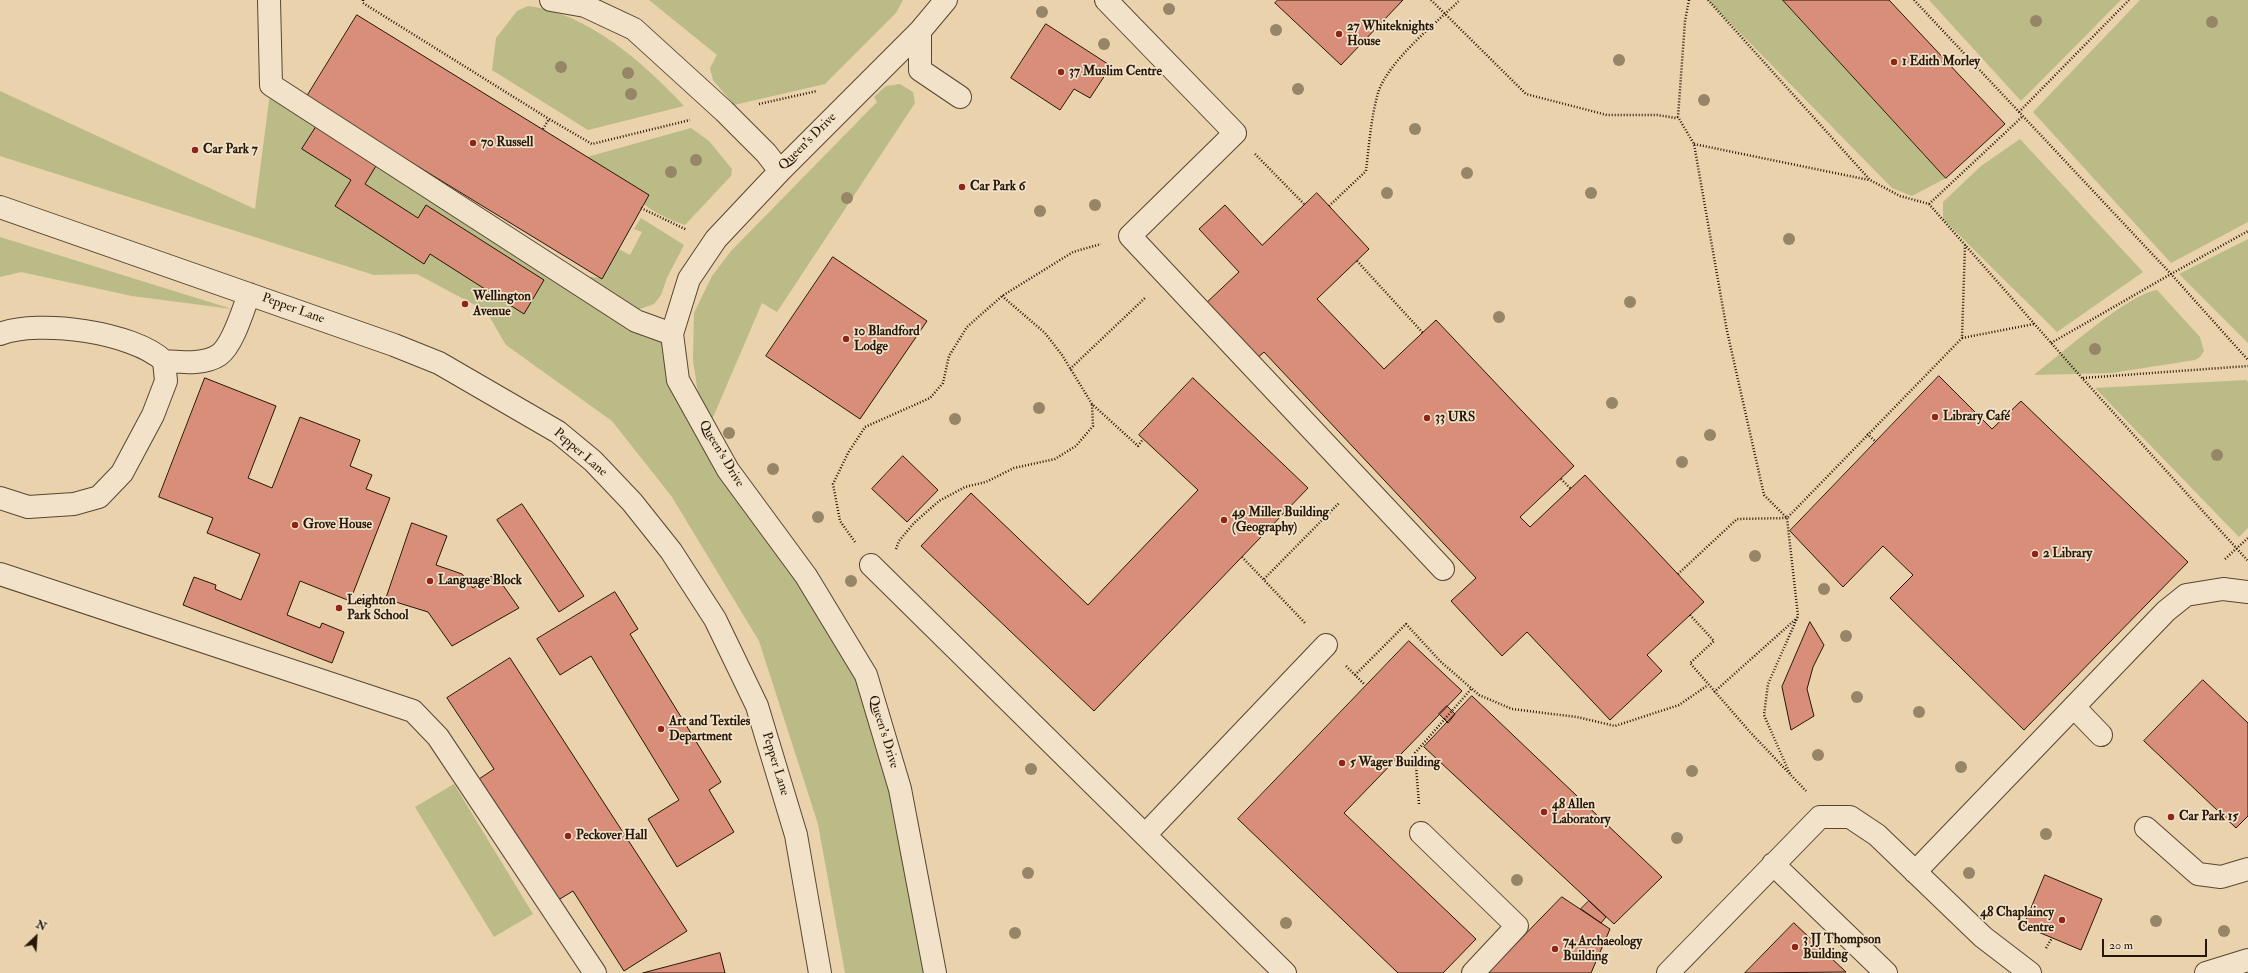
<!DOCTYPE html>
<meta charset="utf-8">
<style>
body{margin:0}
#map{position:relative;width:2248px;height:973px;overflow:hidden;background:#e9d2ac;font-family:"IM FELL Double Pica",serif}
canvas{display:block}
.north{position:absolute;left:16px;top:917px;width:40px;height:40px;-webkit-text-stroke:3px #f1e2c9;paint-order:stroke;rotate:25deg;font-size:11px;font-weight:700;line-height:16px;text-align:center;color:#271708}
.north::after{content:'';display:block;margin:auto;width:14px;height:18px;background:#271708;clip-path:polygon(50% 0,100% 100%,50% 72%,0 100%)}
.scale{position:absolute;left:2102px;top:939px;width:105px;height:18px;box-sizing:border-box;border:2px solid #271708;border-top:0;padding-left:5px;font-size:12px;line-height:14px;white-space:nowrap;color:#271708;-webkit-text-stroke:3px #f1e2c9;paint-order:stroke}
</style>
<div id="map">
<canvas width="2248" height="973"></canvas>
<div class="north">N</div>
<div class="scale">20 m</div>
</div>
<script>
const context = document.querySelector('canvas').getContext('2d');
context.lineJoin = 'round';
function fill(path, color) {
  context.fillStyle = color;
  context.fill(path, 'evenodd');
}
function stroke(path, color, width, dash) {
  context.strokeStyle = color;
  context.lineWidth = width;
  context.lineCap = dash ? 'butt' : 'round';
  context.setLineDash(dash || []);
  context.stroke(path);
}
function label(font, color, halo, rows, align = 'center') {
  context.font = font + ' "IM FELL Double Pica",serif';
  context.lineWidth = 3.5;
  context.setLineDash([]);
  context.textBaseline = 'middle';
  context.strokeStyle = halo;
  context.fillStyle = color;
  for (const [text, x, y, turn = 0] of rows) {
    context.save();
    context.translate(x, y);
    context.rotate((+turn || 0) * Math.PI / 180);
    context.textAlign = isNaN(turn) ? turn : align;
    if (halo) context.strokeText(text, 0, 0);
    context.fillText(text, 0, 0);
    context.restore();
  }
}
const green = new Path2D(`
 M649 0H903L896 13 825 84 734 105 713 80 710 68 717 55Z
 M1708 0H1783L1946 178 1912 196 1892 188Z
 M1929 0H2121L2021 101Z
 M2140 0H2248V222L2171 263 2033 112Z
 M528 6C588 13 644 63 684 106L588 130 492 70 496 38 517 11Z
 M900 84 913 92 915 103 777 312 762 303 711 422 698 394 693 360 694 313 712 276 731 251 877 102 874 97 886 86Z
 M271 85 672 334 678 380 866 675 935 973H845L818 824 759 641 672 497 612 421 506 345 486 311 417 274 374 275 0 156V91L255 209Z
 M691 128 709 141 732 169 731 176 685 225C646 213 617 183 587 157Z
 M2020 139 2143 272 2057 332 1943 219V202L1981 166Z
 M641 218 684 245 667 278 661 295 654 304 637 310 577 275 600 278 617 248 630 255 642 232 634 229Z
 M0 237 232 309 132 296 21 272 0 277Z
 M2248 239V343L2179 274Z
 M2157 290 2200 337 2204 351 2200 357 2195 360 2112 373 2034 375C2060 355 2128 294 2157 290Z
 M2246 380 2248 382V528L2239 537 2095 388Z
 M454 784 533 914 494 937 415 807Z`);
const building = new Path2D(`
 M1278 0H1403L1341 65 1275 3Z
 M1783 0H1889L2005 124 1946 178Z
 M357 15 649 195 602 279 306 98Z
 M1046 24 1111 66 1090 98 1074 89 1060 110 1011 78Z
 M316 127 376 166 365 184 418 218 426 205 544 280 524 314 430 254 424 264 335 206 351 180 302 149Z
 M1317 193 1369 249 1317 299 1384 369 1436 320 1574 466 1520 517 1530 527 1585 475 1704 602 1647 655 1662 671 1610 720 1527 632 1502 656 1451 601 1476 578 1264 352 1255 360 1204 305 1239 272 1199 229 1225 205 1262 245Z
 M833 257 927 321 860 419 766 356Z
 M1939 376 1992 429 2021 401 2188 562 2024 730 1890 598 1913 575 1883 546 1843 587 1790 531Z
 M205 378 276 406 248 478 272 488 300 417 360 440 350 466 372 475 366 489 390 498 350 601 300 581 287 615 320 628 322 623 344 632 332 663 183 605 194 577 216 585 215 589 241 600 260 554 207 533 213 518 159 497Z
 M1193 378 1308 488 1094 711 921 546 971 493 1088 605 1198 490 1139 435Z
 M903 456 938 490 907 522 872 489Z
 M522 504 584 596 559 612 497 520Z
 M412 523 447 536 436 565 462 574 473 588 495 574 519 608 452 646 428 612 386 599Z
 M615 592 638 629 630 634 721 782 709 790 734 832 677 867 648 819 679 800 591 656 560 675 537 639Z
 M1810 622 1824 645 1813 667 1807 689 1814 716 1791 730 1782 687Z
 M1409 641 1462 691 1344 813 1476 939 1443 973H1398L1238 819Z
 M510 658 687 931 624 971 573 891 555 902 476 781 494 769 447 698Z
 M2203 680 2248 723V816L2236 828 2144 741Z
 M1472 696 1662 877 1614 924 1424 747Z
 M1447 706 1455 714 1448 723 1439 714Z
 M2045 875 2102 899 2081 950 2024 926Z
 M1562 897 1610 929 1591 973H1488Z
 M1589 901 1606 917 1601 923 1581 909Z
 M1794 923 1846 972 1745 973Z
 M720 953 725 973H643Z`);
const path = new Path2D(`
 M363 0V3L549 119
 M1431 0 1526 94 1607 115H1657L1676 118 1678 117
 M1689 0 1685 21 1678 117 1694 144 1727 331 1764 495 1787 518 1798 616 1768 684 1764 715 1790 774
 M1708 0 1870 180 1900 196 1929 204 2082 378 2248 561
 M1914 0 2171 274 2248 360
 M759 104 817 91
 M2019 112 2129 0
 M543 129 549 119 592 144 690 120
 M1694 144 1869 180
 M1255 154 1305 205
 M1929 204 2023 116
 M1329 206 1366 171C1369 145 1371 118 1378 93 1388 61 1436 23 1460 0
 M641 208 687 230
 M1357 261 1423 333
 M1002 296 1045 333 1062 355 1092 404 1138 446 1143 439
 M1962 338 2034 324
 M2051 343 2171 274 2248 231
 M1070 369 1146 297
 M2083 378 2248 366
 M1867 434 1876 442
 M1561 479 1571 489
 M855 542 840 521 833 484 848 453 865 427 930 398 943 383 949 356 967 327 1002 296 1073 252 1101 244
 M896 549 899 541 914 523 939 501 965 487 986 482 1014 468 1055 459 1076 446 1093 426 1092 404
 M1242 557 1305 623
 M2225 559 2248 538
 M1678 574 1737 519 1787 518 1962 338 1965 245
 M1264 579 1339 503
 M1690 615 1714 641 1690 663 1750 732 1806 791
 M1346 666 1365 685
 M1355 675 1406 624 1440 661 1479 695 1512 709 1577 717 1615 726 1679 705 1708 685
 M1714 692 1797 618
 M1419 804 1415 753 1472 688
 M2046 948 2052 938`);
const minor = new Path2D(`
 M269 0 271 85 636 321 672 334
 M551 0 585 6 634 29 724 111 766 153 780 171
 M1106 0 1235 133 1130 236 1443 569
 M920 31V70L960 97
 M0 207 394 345 439 363 558 432 593 461 632 502 671 551 715 619 757 706 796 835 820 973
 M0 334C39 319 133 332 164 361L166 381 153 415 122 473 99 497 74 504 28 507 0 498
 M164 361C181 362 204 365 219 355 233 345 243 310 249 294
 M871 565 1285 973
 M0 574 413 711 438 737 595 973
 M2074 707 2101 735
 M2146 828 2198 874 2221 877 2248 869
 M1421 833 1517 926 1473 973
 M1145 835 1326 645
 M1773 864 1886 973
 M1915 872 2166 611 2186 595 2223 589 2248 592
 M935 973 900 789 866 675 806 576 728 470 678 380 672 334 689 279 716 239 780 171 920 31 946 0
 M1668 973 1820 817H1850L1877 835 1983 937 2030 973
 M2206 973 2248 960`);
const trees = [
 [1169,9],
 [1042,12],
 [2036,21],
 [2212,22],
 [1276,30],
 [1104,44],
 [1619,60],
 [561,67],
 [628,73],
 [1298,89],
 [631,94],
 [1704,100],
 [1415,129],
 [696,160],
 [671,172],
 [1467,173],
 [1387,193],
 [1591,193],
 [847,198],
 [1095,205],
 [1040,211],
 [1789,239],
 [1630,302],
 [1499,317],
 [2095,349],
 [1612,403],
 [1039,408],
 [955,419],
 [729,433],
 [1710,435],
 [2217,455],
 [1682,462],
 [773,469],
 [818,517],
 [1755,556],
 [851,581],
 [1824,589],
 [1846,636],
 [1857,697],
 [1919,712],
 [1818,755],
 [1961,767],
 [1031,769],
 [1692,771],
 [2046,834],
 [1677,838],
 [1028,873],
 [1969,873],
 [1517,880],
 [2156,921],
 [1286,923],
 [2224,931],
 [1015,933]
];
const markers = [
 [1339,34,4,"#8f2418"],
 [1894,62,4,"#8f2418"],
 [1061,72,4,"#8f2418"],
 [473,143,4,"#8f2418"],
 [195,150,4,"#8f2418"],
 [962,187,4,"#8f2418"],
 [465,304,4,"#8f2418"],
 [846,339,4,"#8f2418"],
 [1935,417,4,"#8f2418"],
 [1427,418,4,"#8f2418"],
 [1224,520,4,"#8f2418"],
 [295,525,4,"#8f2418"],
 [2035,554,4,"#8f2418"],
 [430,581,4,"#8f2418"],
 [339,608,4,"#8f2418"],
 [661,729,4,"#8f2418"],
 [1342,763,4,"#8f2418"],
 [1544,812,4,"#8f2418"],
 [2171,817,4,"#8f2418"],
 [568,836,4,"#8f2418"],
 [2062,920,4,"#8f2418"],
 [1795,947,4,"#8f2418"],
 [1555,949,4,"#8f2418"]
];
const poiNames = [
 ["27 Whiteknights",1347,27],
 ["House",1347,42],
 ["1 Edith Morley",1902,62],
 ["37 Muslim Centre",1069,72],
 ["70 Russell",481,143],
 ["Car Park 7",203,150],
 ["Car Park 6",970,187],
 ["Wellington",473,297],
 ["Avenue",473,312],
 ["10 Blandford",854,332],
 ["Lodge",854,347],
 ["Library Café",1943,417],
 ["33 URS",1435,418],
 ["49 Miller Building",1232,513],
 ["(Geography)",1232,528],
 ["Grove House",303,525],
 ["2 Library",2043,554],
 ["Language Block",438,581],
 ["Leighton",347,601],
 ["Park School",347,616],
 ["Art and Textiles",669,722],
 ["Department",669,737],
 ["5 Wager Building",1350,763],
 ["48 Allen",1552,805],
 ["Laboratory",1552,820],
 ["Car Park 15",2179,817],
 ["Peckover Hall",576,836],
 ["48 Chaplaincy",2054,913,"right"],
 ["Centre",2054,928,"right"],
 ["3 JJ Thompson",1803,940],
 ["Building",1803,955],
 ["74 Archaeology",1563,942],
 ["Building",1563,957]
];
const streetNames = [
 ["Queen's Drive",808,142,-45],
 ["Pepper Lane",293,309,20],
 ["Pepper Lane",580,453,41],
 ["Queen's Drive",721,454,59],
 ["Queen's Drive",883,732,73],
 ["Pepper Lane",775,764,73]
];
fill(green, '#bbbb87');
fill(building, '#d98e79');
stroke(building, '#271708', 1);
stroke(minor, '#584631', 24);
stroke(path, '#271708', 2.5, [1, 2]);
stroke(minor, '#f1e2c9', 22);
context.fillStyle = '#968667';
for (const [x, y] of trees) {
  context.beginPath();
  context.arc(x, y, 6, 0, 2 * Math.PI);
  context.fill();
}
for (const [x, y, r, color] of markers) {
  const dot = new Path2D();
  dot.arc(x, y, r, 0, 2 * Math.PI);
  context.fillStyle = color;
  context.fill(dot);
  stroke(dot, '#f1e2c9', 1.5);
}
label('bold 13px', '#271708', '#f1e2c9', poiNames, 'left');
label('13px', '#271708', '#f1e2c9', streetNames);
</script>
